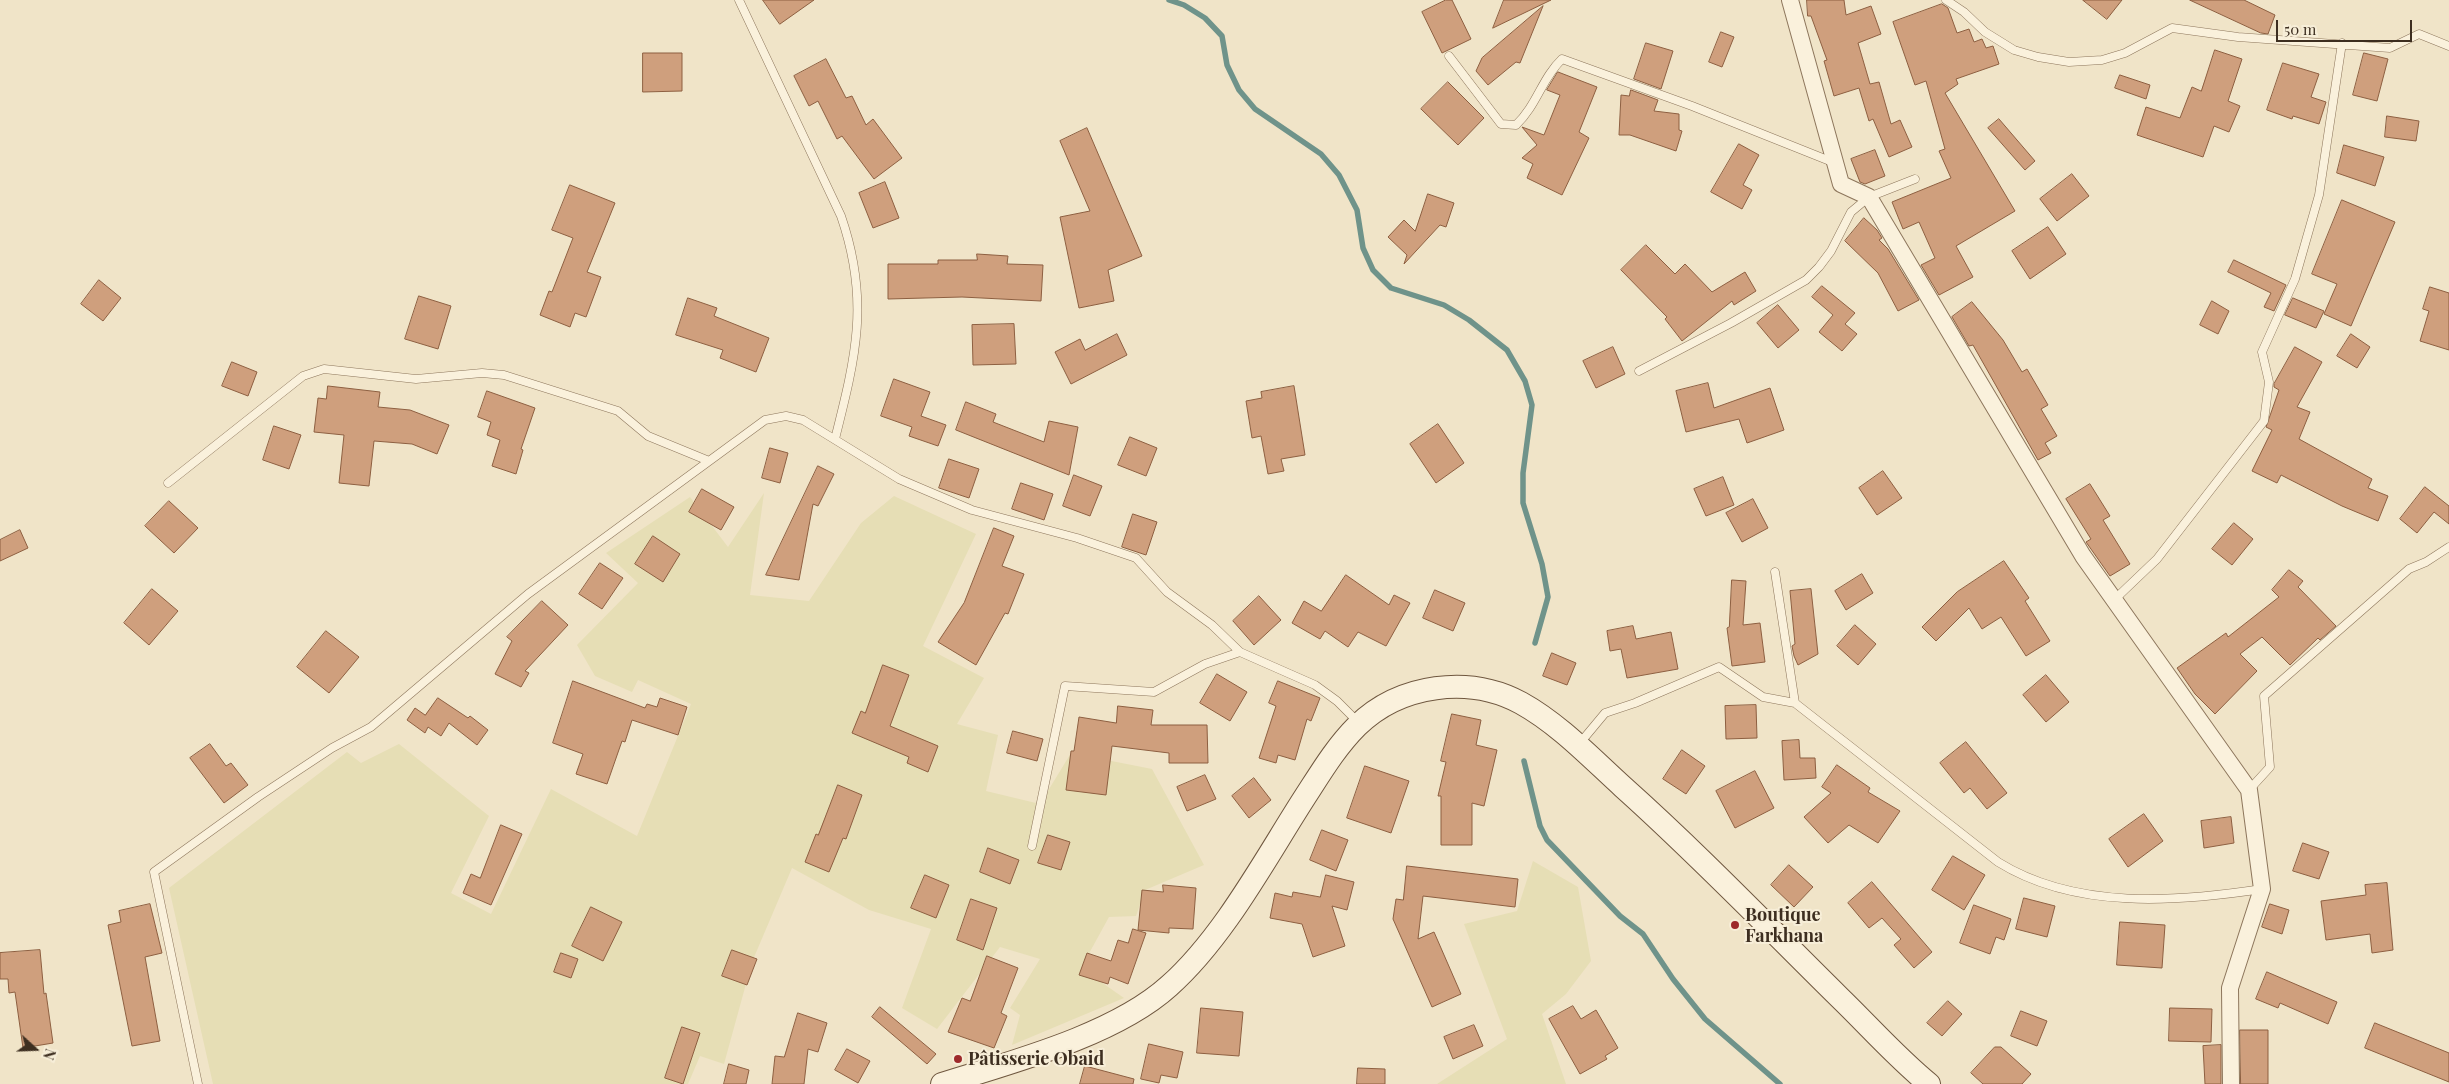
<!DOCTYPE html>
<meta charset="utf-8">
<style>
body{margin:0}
#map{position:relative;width:2449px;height:1084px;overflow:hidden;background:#f0e4c8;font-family:"Playfair Display",serif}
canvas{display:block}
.north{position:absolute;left:10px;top:1024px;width:50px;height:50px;-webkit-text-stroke:4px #f7eed8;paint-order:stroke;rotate:110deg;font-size:14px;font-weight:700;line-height:20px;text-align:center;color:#3d2e20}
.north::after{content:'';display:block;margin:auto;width:18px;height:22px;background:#3d2e20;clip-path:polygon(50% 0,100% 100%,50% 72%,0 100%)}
.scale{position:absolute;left:2276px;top:20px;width:136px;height:22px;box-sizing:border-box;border:2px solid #3d2e20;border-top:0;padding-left:6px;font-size:15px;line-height:18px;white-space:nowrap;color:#3d2e20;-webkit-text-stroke:4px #f7eed8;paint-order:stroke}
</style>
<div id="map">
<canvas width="2449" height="1084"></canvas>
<div class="north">N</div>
<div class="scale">50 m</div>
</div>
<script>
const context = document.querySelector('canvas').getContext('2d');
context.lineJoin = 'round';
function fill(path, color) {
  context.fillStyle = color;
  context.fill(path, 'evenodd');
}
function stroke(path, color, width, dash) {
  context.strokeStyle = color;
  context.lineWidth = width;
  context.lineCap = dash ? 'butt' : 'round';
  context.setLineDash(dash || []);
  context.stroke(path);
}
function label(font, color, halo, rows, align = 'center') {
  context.font = font + ' "Playfair Display",serif';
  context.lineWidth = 4;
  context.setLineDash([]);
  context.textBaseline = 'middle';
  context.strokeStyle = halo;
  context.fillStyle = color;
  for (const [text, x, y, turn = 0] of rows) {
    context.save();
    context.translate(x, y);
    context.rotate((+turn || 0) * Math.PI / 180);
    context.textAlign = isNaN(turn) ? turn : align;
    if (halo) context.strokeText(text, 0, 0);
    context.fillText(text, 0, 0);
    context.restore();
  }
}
const farmland = new Path2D(`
 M764 493 750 595 809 601 861 523 894 496 976 534 923 646 984 678 957 724 998 735 986 791 1040 804 1071 753 1152 769 1204 865 1145 890 1136 916 1109 917 1081 968 1124 998 1012 1045 1020 1015 1010 1008 1040 959 1000 947 937 1029 902 1008 931 929 869 910 792 868 752 962 724 1064 700 1056 688 1084H213L169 888 347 752 361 763 399 744 489 816 451 893 491 914 551 789 637 836 691 704 638 680 632 692 595 676 577 645 638 583 606 553 690 497 728 547Z
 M1533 861 1578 887 1591 961 1566 994 1542 1014 1566 1084H1437L1507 1039 1464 924 1517 911Z`);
const stream = new Path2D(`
 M1169 0 1184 5 1205 18 1222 36 1227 65 1239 90 1255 109 1321 154 1339 175 1357 210 1363 248 1373 270 1391 288 1444 305 1469 320 1507 350 1525 381 1532 405 1523 473V503L1542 564 1548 597 1535 643
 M1524 761 1540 826 1547 840 1620 916 1643 934 1673 979 1705 1019 1780 1084`);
const building = new Path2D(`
 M763 0H814L780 24Z
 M1446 0H1452L1471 39 1442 53 1422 12Z
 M1504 0H1551L1493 28Z
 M1807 0H1844L1846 15 1871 6 1881 34 1858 43 1870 84 1879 82 1891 124 1900 120 1912 147 1889 157 1873 119 1869 121 1859 88 1834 96 1824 61 1827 60 1811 16H1808Z
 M2083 0H2122L2107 19Z
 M2190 0H2244L2275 15 2268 34 2261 33Z
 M1942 4 1948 8 1957 33 1969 29 1974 42 1982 39 1986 48 1993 46 1999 64 1956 79 1958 84 1945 93 2015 211 1956 246 1973 277 1939 295 1921 265 1935 258 1919 222 1903 229 1892 202 1951 178 1939 151 1945 149 1926 81 1915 85 1893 22Z
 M1543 6 1520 63 1516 62 1488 85 1476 71 1482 58Z
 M1721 32 1734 37 1722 67 1709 62Z
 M1646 43 1673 51 1661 89 1634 79Z
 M2215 50 2242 59 2228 101 2240 106 2229 132 2214 126 2203 157 2137 135 2146 107 2180 118 2192 87 2201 91Z
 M643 53H682V91L643 92Z
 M2364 53 2388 59 2377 101 2353 95Z
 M826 59 846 98 852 96 866 125 873 119 902 158 874 179 842 136 837 139 818 101 809 106 794 76Z
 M2283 63 2319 74 2311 97 2326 102 2319 124 2293 116 2292 119 2267 110Z
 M1558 72 1597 87 1579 132 1589 138 1562 195 1527 178 1533 164 1522 158 1537 145 1522 127 1544 135 1560 95 1547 90Z
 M2120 75 2150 85 2146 99 2115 88Z
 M1448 82 1484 118 1458 145 1421 109Z
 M1631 90 1658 100 1654 111 1679 114V130L1682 131 1676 151 1630 135H1619L1621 95 1629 96Z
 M2387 116 2419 121 2416 141 2385 137Z
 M1999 119 2035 161 2025 170 1988 128Z
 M1087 128 1142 256 1108 270 1114 301 1079 308 1060 217 1090 211 1060 141Z
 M1739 144 1759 155 1743 185 1752 190 1742 209 1711 192Z
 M2344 145 2384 157 2375 186 2337 173Z
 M1875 150 1885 176 1865 184 1860 182 1851 159Z
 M2072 174 2089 196 2057 221 2040 199Z
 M885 182 899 218 873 228 859 193Z
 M570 185 615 203 587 272 601 277 586 317 575 313 570 327 540 315 549 291 552 292 573 238 552 230Z
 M1428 194 1454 203 1446 227 1440 225 1404 264 1407 255 1388 237 1404 220 1415 231Z
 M2342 200 2395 222 2351 326 2324 314 2337 284 2312 274Z
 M1864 218 1877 230 1882 238 1879 240 1888 249 1919 300 1898 311 1878 273 1845 241Z
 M2048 227 2066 254 2030 279 2012 251Z
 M1646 245 1675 274 1685 264 1712 292 1745 272 1756 291 1734 305 1732 301 1682 341 1665 319 1667 317 1621 270Z
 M977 254 1008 256 1007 264 1043 265 1041 301 962 297 888 299V264H938V260H977Z
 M2234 260 2286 285 2274 311 2264 307 2271 293 2228 272Z
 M99 280 121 298 103 321 81 304Z
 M1822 286 1855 313 1845 324 1857 334 1842 351 1819 332 1833 315 1812 297Z
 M2430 287 2449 293V350L2420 341 2429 311 2423 309Z
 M419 296 451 306 438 349 405 339Z
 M688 298 717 308 714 316 769 338 756 372 720 358 723 350 676 335Z
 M2293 298 2324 311 2316 328 2285 315Z
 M2212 301 2229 311 2218 334 2200 325Z
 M1972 302 2003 340 2022 372 2027 369 2048 405 2041 409 2057 436 2045 443 2051 453 2038 460 1973 345 1969 346 1952 317Z
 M1778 305 1799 330 1778 348 1757 323Z
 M1014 324 1016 364 973 365 972 325Z
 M1117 334 1127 355 1071 384 1055 352 1080 339 1085 350Z
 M2351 334 2370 347 2357 368 2337 356Z
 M1613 347 1625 374 1596 388 1583 361Z
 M2295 347 2322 362 2297 407 2310 412 2299 439 2372 479 2368 488 2388 496 2378 521 2342 506 2281 475 2277 483 2252 471 2272 430 2266 427 2279 390 2274 387V384Z
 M232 362 257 372 248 396 222 386Z
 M894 379 930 392 921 416 946 425 938 446 909 436 912 427 881 416Z
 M1708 383 1714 408 1770 388 1784 430 1747 443 1739 419 1686 432 1676 391Z
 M328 386 380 392 378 407 410 410 449 425 437 454 412 444 374 441 369 486 339 483 344 435 314 432 318 398 326 399Z
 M1294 386 1305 455 1281 459 1284 471 1268 474 1261 436 1252 438 1246 401 1262 398 1261 392Z
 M487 391 535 408 521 449 523 450 516 474 492 466 500 440 487 435 491 422 478 417Z
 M966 402 996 414 993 422 1044 442 1049 421 1078 427 1069 475 956 430Z
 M1438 424 1464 463 1436 483 1410 444Z
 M274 426 301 435 289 469 263 460Z
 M1130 437 1157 448 1146 476 1118 465Z
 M770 448 788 453 780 483 762 478Z
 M949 459 979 469 969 498 939 488Z
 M818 466 834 474 818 506 813 504 799 580 766 575Z
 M1883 471 1902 498 1877 515 1859 488Z
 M1074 475 1102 486 1090 516 1063 506Z
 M1723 477 1734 505 1706 516 1694 489Z
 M1021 483 1053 494 1044 520 1012 509Z
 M2090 484 2110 516 2103 520 2130 564 2110 576 2086 542 2091 539 2066 499Z
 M2425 487 2449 506V524L2434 512 2417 533 2400 519Z
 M702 489 734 507 721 530 689 512Z
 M1753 499 1768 528 1742 542 1726 513Z
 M169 501 198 528 174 553 145 526Z
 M1133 514 1157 522 1146 555 1122 547Z
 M2234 523 2253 539 2232 565 2212 549Z
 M994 528 1014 536 1002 566 1024 574 1008 614 1005 613 976 665 938 642 964 603Z
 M20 530 28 548 0 561V540Z
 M653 536 680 554 663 582 635 564Z
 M2004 561 2029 598 2025 601 2050 641 2026 656 2001 617 1982 629 1969 608 1936 641 1922 627 1957 592Z
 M600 563 623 578 602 609 579 594Z
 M2289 570 2303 581 2298 587 2336 626 2320 640 2318 638 2290 665 2262 637 2240 654 2257 671 2215 714 2195 694 2177 668 2226 633 2228 637 2279 597 2272 590Z
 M1862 574 1873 593 1846 610 1835 591Z
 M1346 575 1389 605 1394 595 1410 603 1386 646 1358 632 1348 647 1325 631 1320 639 1292 623 1304 601 1321 611Z
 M1732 580 1746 581 1743 625 1760 623 1765 662 1732 666 1727 628 1729 627Z
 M152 589 178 611 149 645 124 623Z
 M1811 589 1818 654 1798 665 1794 656 1792 646 1795 644 1790 591Z
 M1435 590 1465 603 1453 631 1423 618Z
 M1259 596 1281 620 1254 645 1233 621Z
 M542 601 568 625 525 671 529 673 521 687 495 674 512 641 507 637Z
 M1855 625 1876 644 1858 665 1837 646Z
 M1633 626 1636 639 1671 632 1678 669 1627 678 1621 649 1610 651 1607 631Z
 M326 631 359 657 329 693 297 667Z
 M1552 653 1576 663 1567 685 1543 676Z
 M883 665 909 675 890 726 938 746 928 772 907 763 909 757 852 733 861 711 865 713Z
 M1217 674 1247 692 1230 721 1200 703Z
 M2046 675 2069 702 2046 722 2023 695Z
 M573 681 645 708 647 704 657 707 660 698 687 707 678 735 632 720 625 742 622 741 607 784 576 774 583 754 553 743Z
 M1278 681 1320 698 1311 721 1307 719 1295 760 1278 755 1276 763 1259 758 1276 706 1269 703Z
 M438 698 468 718 470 716 488 730 477 745 449 723 441 736 428 727 425 733 407 720 415 708 425 715Z
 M1756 705 1757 738 1726 739 1725 706Z
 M1118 706 1153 710 1151 725H1207L1208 763H1169V753L1112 746 1106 795 1066 790 1071 751H1074L1079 717 1116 723Z
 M1452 714 1481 720 1476 745 1497 750 1484 806 1472 803V845H1441V796H1438L1446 762 1441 761Z
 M1013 731 1043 739 1037 761 1007 753Z
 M1799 740 1800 758H1815L1816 778 1784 780 1782 741Z
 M1966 742 2007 793 1987 809 1970 788 1964 793 1940 763Z
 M210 744 226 766 231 763 248 785 224 803 190 758Z
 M1682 750 1705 766 1686 794 1663 779Z
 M1837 765 1870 788 1868 792 1900 811 1878 843 1849 825 1828 843 1804 817 1831 793 1822 787Z
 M1365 766 1409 781 1391 833 1347 818Z
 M1755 771 1774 808 1735 828 1716 791Z
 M1205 775 1216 799 1187 811 1177 787Z
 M1254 778 1271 800 1249 818 1232 796Z
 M838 785 862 795 846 839 843 838 829 872 805 862 816 834 818 835Z
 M2144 814 2163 841 2128 867 2109 839Z
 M2231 817 2234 843 2204 848 2201 821Z
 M501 825 522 834 491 905 463 893 471 874 480 878Z
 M1322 830 1348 840 1336 871 1310 860Z
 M1048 835 1070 842 1061 870 1038 863Z
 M2303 843 2329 852 2319 879 2293 871Z
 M988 848 1019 860 1010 884 980 872Z
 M1953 856 1985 875 1964 910 1932 890Z
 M1789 865 1813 887 1794 907 1771 885Z
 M1407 866 1518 879 1515 907 1423 896 1418 939 1434 932 1461 994 1432 1007 1393 919 1396 899 1403 900Z
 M925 875 949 885 936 918 911 908Z
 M1326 875 1354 882 1347 910 1332 906 1345 946 1313 957 1302 924 1270 918 1275 893 1292 897 1293 892 1320 897Z
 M1872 882 1932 952 1914 968 1894 945 1901 939 1882 918 1869 928 1848 903Z
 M2387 883 2393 950 2372 953 2370 934 2326 940 2321 901 2366 895 2365 885Z
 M1163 885 1196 888 1193 929 1169 928V933L1138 930 1142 890 1163 892Z
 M2024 898 2055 906 2047 937 2016 929Z
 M971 899 997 908 983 950 957 940Z
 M150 904 162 953 145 957 160 1041 132 1046 108 925 121 922 119 911Z
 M2270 904 2289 910 2282 934 2262 927Z
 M1974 905 2011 919 2004 940 1996 937 1990 954 1960 943Z
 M591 907 622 922 603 961 572 946Z
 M2120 922 2165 925 2162 968 2117 965Z
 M1133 929 1146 933 1128 984 1110 977 1108 984 1079 975 1087 953 1111 961 1118 940 1128 943Z
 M40 950 44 994 46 993 53 1043 23 1048 15 992 9 993 8 979H0V953Z
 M732 950 757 959 747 985 722 976Z
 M561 953 578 959 571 978 554 972Z
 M987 956 1018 968 1001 1013 1007 1016 994 1048 948 1032 962 998 970 1001Z
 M2267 972 2337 1002 2328 1024 2280 1003 2278 1008 2256 999Z
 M1948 1001 1962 1014 1942 1036 1927 1023Z
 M1573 1006 1581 1019 1596 1010 1618 1048 1605 1056 1607 1059 1580 1074 1549 1019Z
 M880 1007 936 1054 927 1064 872 1017Z
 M1201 1008 1243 1012 1239 1056 1197 1053Z
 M2170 1008 2212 1009 2211 1042 2169 1041Z
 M2021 1011 2047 1021 2037 1046 2011 1036Z
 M798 1013 827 1023 818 1052 808 1049 804 1084H772L775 1056 784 1057Z
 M2375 1023 2449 1053V1082L2365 1048Z
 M1474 1025 1483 1046 1453 1059 1444 1037Z
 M682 1027 700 1033 683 1084 665 1078Z
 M2240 1030H2268V1084H2241Z
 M1149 1044 1183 1052 1177 1078 1161 1075 1159 1083 1141 1079Z
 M2221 1045V1084H2205L2203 1046Z
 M1995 1047H2001L2031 1074 2022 1084H1983L1971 1073Z
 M847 1049 870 1061 858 1083 835 1070Z
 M729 1064 749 1070 746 1084H724Z
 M1085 1066 1134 1079 1133 1084H1080Z
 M1358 1068 1385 1069V1084H1357Z`);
const lane = new Path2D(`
 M739 0 841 216C870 300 856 356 835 439
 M1946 0 1964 12 1985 32 2014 50 2038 57 2069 62 2102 60 2125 53 2172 28 2238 37 2390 48 2419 34 2449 46
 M1449 56 1501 124 1516 125C1537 105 1542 78 1562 59L1692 106 1835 163
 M1639 371 1731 323 1806 280 1819 267 1831 251 1851 212 1869 197 1915 179
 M168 483 303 376 324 369 416 379 482 373 504 375 618 411 648 436 709 461
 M1775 572 1795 703
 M2114 600 2157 559 2264 421 2269 382 2262 352 2295 279 2319 195 2342 43
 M1580 743 1605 713 1635 703 1719 667 1763 697 1795 703 1998 862C2075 910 2177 902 2262 889
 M2249 790 2270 767 2264 696 2409 569 2426 562 2449 547
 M1032 846 1065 686 1154 692 1205 664 1240 652 1315 685 1337 701 1359 723
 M198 1084 154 872 258 797 332 748 371 727 528 594 765 420 786 416 803 420 899 479 972 510 1077 538 1136 558 1167 592 1212 625 1240 652`);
const street = new Path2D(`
 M1790 0 1841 184 1869 197 2083 556 2249 790 2262 889 2230 988 2231 1084`);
const secondary = new Path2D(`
 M942 1084C1012 1062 1115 1035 1169 986 1223 938 1264 861 1303 800 1320 774 1335 748 1357 726 1400 684 1469 675 1521 703 1559 724 1591 758 1623 787 1698 854 1768 927 1839 997 1869 1026 1897 1058 1929 1084`);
const markers = [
 [1735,925,5,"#9e2a2b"],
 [958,1059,5,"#9e2a2b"]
];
const poiNames = [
 ["Boutique",1745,915],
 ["Farkhana",1745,936],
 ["Pâtisserie Obaid",968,1059]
];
fill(farmland, '#e6deb5');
stroke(stream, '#6f938a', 5.5);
fill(building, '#cf9f7d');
stroke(building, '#8d5f41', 1);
stroke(lane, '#8d765c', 9);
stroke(street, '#8d765c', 18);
stroke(secondary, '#6f573f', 24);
stroke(lane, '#faf1dc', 8);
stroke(street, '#faf1dc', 16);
stroke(secondary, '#faf1dc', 22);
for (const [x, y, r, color] of markers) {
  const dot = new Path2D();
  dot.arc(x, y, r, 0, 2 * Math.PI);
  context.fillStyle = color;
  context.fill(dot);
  stroke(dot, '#f7eed8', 2);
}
label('bold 18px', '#3d2e20', '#f7eed8', poiNames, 'left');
</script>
